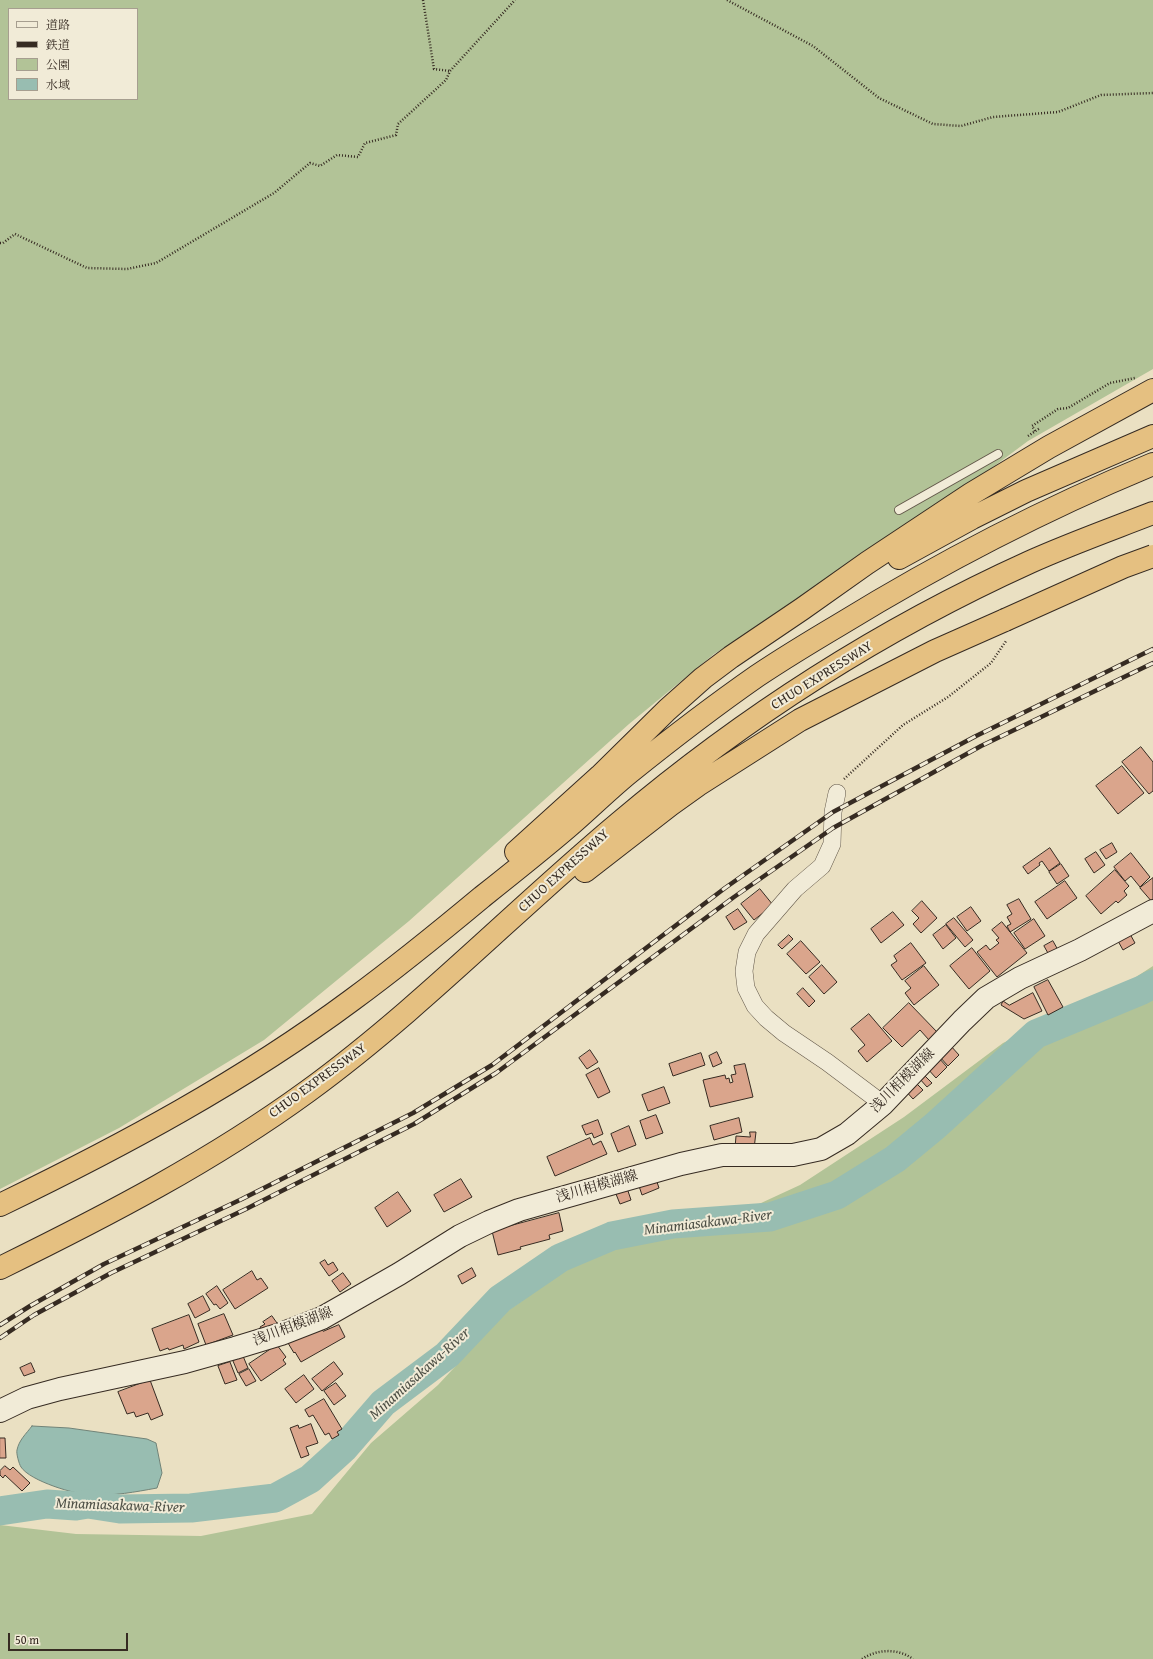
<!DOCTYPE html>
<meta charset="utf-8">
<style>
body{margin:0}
#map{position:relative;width:1153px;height:1659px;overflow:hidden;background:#eae0c2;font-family:"Gentium Book Plus","Noto Serif JP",serif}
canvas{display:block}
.legend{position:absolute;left:8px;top:8px;width:130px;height:92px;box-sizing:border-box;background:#f1ebd7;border:1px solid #a69e8f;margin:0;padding:5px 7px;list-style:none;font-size:12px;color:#362b22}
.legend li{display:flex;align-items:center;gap:8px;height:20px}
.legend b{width:20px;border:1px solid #a69e8f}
.scale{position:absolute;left:8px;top:1633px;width:120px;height:18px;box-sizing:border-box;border:2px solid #362b22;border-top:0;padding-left:5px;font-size:12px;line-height:14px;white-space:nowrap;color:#362b22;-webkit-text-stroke:3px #f1ebd7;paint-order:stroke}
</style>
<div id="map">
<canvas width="1153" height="1659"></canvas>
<ul class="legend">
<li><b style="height:5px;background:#f1ebd7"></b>道路</li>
<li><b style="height:5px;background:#362b22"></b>鉄道</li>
<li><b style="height:11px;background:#b2c397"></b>公園</li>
<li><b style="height:11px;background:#98bdb1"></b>水域</li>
</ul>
<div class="scale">50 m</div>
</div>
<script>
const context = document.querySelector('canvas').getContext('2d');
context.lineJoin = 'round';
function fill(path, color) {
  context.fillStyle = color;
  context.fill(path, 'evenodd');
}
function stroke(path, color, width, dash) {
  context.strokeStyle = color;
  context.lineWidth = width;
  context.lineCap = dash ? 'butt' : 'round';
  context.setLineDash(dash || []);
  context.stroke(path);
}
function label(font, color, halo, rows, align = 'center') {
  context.font = font + ' "Gentium Book Plus","Noto Serif JP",serif';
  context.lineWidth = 4;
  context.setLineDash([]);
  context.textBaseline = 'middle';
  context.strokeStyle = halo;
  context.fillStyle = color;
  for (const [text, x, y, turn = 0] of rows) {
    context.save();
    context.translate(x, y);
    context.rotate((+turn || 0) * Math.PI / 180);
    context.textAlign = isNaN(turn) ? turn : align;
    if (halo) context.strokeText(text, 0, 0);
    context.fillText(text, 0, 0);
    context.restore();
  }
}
const green = new Path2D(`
 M0 0H1153V369L1028 441 888 545 714 654 629 724 409 921 264 1040 119 1128 0 1189ZM9 9H137V99H9Z
 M1153 966V1659H0V1525L76 1534 201 1536 312 1514 371 1443 438 1385 506 1312 594 1250 694 1234 800 1185 904 1117 1003 1043 1122 986Z`);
const water = new Path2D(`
 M32 1426 69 1428 147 1439 156 1443 162 1473 157 1488C135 1492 114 1496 92 1495 76 1495 30 1481 21 1467 19 1464 16 1453 17 1450 19 1440 26 1434 32 1426Z`);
const river = new Path2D(`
 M0 1511 47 1504 76 1506 88 1504 120 1509 191 1508 275 1498 310 1479 344 1448 383 1403 447 1355 500 1299 560 1258 612 1236 673 1224 770 1217 837 1195 895 1159 935 1126 1036 1034 1142 990 1153 984`);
const building = new Path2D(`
 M1141 747 1153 762V791L1149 794 1122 762Z
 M1122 766 1144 793 1118 814 1096 786Z
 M1112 843 1117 852 1106 859 1100 850Z
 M1050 848 1060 863 1049 871 1042 861 1039 863 1040 865 1028 874 1023 867Z
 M1096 852 1105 865 1094 873 1085 859Z
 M1131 853 1150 877 1140 887 1131 876 1125 881 1114 867Z
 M1061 864 1069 876 1057 884 1049 872Z
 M1115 870 1129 886 1124 891 1127 895 1118 903 1116 901 1101 914 1086 896Z
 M1153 878V903L1140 888Z
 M1065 881 1077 898 1047 919 1035 902Z
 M760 889 773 905 754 920 741 904Z
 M1019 899 1031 919 1010 932 1007 926 1011 924 1007 917 1012 914 1007 905Z
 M922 901 937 918 921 933 913 924 919 918 912 911Z
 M971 907 981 921 967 931 957 917Z
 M738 909 747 922 734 930 726 917Z
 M893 912 904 925 881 943 871 929Z
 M954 918 973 940 965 947 946 924Z
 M1034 919 1045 936 1025 949 1014 933Z
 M1002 922 1027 953 997 977 977 952 986 945 990 950 999 943 996 940 999 938 992 930Z
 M946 925 956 938 943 949 933 935Z
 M1130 934 1135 943 1123 950 1118 941Z
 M789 935 793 939 782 949 778 945Z
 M801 941 820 962 806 974 787 954Z
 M1053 941 1058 950 1049 955 1044 946Z
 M911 943 926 963 902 980 891 965 897 961 894 956Z
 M972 948 990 971 969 989 950 966Z
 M822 965 837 982 824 994 809 977Z
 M924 966 939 985 914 1005 905 993 911 988 905 981Z
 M1048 980 1063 1007 1048 1015 1034 987Z
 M803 988 815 1001 809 1007 797 994Z
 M1033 993 1042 1011 1024 1019 1001 1005 1003 1001 1009 1005Z
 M909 1003 938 1033 929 1040 920 1030 902 1047 883 1028Z
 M869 1014 892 1041 867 1062 858 1051 865 1045 851 1029Z
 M950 1045 959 1055 948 1066 939 1056Z
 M590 1050 598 1062 587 1069 579 1058Z
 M717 1052 722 1063 713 1067 709 1056Z
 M701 1053 705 1065 673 1076 669 1064Z
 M938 1057 947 1067 936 1078 927 1068Z
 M745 1064 753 1097 710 1107 703 1080 725 1075 726 1079 729 1078 730 1083 733 1082 731 1075 736 1074 734 1066Z
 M599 1068 610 1092 598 1098 586 1075Z
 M923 1074 932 1083 927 1087 919 1078Z
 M913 1080 923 1090 913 1099 904 1089Z
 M664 1087 670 1103 648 1111 642 1095Z
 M656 1115 663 1133 646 1139 640 1121Z
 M739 1118 742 1132 714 1140 710 1126Z
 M598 1120 603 1134 594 1138 592 1133 586 1135 582 1126Z
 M629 1126 636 1145 618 1152 611 1134Z
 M750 1132H756L754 1149 735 1148 736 1136 750 1137Z
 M590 1138 593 1145 601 1141 607 1154 555 1176 547 1157Z
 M655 1176 659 1188 642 1195 638 1183Z
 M461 1179 472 1197 444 1212 434 1195Z
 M626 1185 631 1200 620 1204 614 1189Z
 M398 1192 411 1211 387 1227 375 1208Z
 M559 1213 563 1231 549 1235 550 1239 520 1247 521 1249 498 1255 492 1231Z
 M325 1260 328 1265 333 1262 338 1270 329 1276 320 1263Z
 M472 1268 476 1276 462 1284 458 1276Z
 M252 1271 257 1280 261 1278 268 1288 235 1309 223 1290Z
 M343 1273 351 1284 340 1292 332 1281Z
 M217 1286 228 1303 220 1309 216 1304 214 1305 206 1294Z
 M203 1296 210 1310 195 1318 188 1304Z
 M224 1314 233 1335 206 1345 198 1324Z
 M189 1315 199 1342 184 1349 183 1345 169 1350 168 1348 160 1351 152 1329Z
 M272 1316 277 1323 263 1332 260 1327 265 1324 263 1322Z
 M339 1325 345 1337 301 1362 295 1352 294 1353 288 1343 320 1327 323 1331Z
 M277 1345 286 1357 283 1360 286 1364 261 1381 249 1364Z
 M243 1356 248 1368 238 1373 233 1361Z
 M230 1362 237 1380 225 1384 218 1366Z
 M334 1362 343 1374 322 1391 312 1379Z
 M31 1363 35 1372 24 1376 20 1368Z
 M249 1369 256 1381 246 1386 239 1374Z
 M304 1375 314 1389 296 1403 285 1389Z
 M150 1380 163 1415 151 1420 148 1413 136 1417 134 1412 127 1414 118 1392Z
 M336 1383 346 1396 334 1405 324 1391Z
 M324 1399 342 1429 337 1432 339 1435 332 1439 329 1433 325 1435 313 1415 309 1417 305 1410Z
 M311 1424 318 1443 306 1447 309 1455 301 1458 290 1428 298 1425 299 1428Z
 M0 1438H5L6 1458H0Z
 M5 1466 10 1470 13 1467 30 1483 22 1491 5 1475 3 1478 0 1475V1471Z`);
const path = new Path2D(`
 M423 0 434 69 450 71
 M727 0 813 46 879 98 933 124 961 126 993 117 1058 112 1101 95 1153 93
 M0 243H3L15 234 87 268 127 269 156 263 274 193 310 163 320 166 337 155 358 157 365 143 396 135 398 124 446 80 450 71 515 0
 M1035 431 1032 426 1058 409 1068 408 1110 383 1135 378
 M1028 436 1040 428
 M844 779 903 725 948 697 991 663 1006 641
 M862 1659C877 1649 898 1648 913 1659`);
const lane = new Path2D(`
 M899 510 998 454`);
const street = new Path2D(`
 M837 793 833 812 832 844 822 866 795 889 756 934 747 952 744 971 746 988 755 1006 766 1018 784 1033 827 1062 883 1104`);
const secondary = new Path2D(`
 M0 1411 27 1398 60 1389 185 1362 235 1348 281 1334 322 1318 399 1274 460 1236 489 1222 519 1210 681 1164 722 1155H793L821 1149 847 1134 883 1104 962 1021 986 998 1020 978 1080 950 1153 911`);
const highway = new Path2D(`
 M899 558 972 518 1026 491 1153 436
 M516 852 600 776 667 710 703 678 731 657 802 609 867 563 971 494 1049 447 1153 390
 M585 871 670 805 698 785 800 720 935 651 1005 620
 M0 1205C122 1146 243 1081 352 1000 397 967 440 932 482 897 511 874 540 851 568 827 589 809 609 789 630 772 671 739 714 706 757 676 784 658 812 641 839 625 940 563 1044 509 1153 464
 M0 1268C106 1216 212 1161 308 1091 419 1010 514 911 619 823 743 718 882 629 1030 562 1070 544 1112 529 1153 513`);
const rail = new Path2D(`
 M0 1325 30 1306 104 1264 242 1199 413 1113 492 1065 725 888 833 812 976 736 1153 649
 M0 1338 34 1315 111 1273 246 1209 414 1124 496 1073 734 897 833 828 981 746 1153 663`);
const highwayBridge = new Path2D(`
 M1005 620 1123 567 1153 556`);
const streetNames = [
 ["CHUO EXPRESSWAY",822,676,-32],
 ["CHUO EXPRESSWAY",564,871,-42],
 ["CHUO EXPRESSWAY",318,1081,-36],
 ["浅川相模湖線",903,1081,-45],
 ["浅川相模湖線",597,1187,-16],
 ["浅川相模湖線",293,1327,-21]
];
const waterNames = [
 ["Minamiasakawa-River",708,1223,-7],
 ["Minamiasakawa-River",420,1374,-42],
 ["Minamiasakawa-River",120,1506,2]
];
fill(green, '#b2c397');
fill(water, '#98bdb1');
stroke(water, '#718378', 1);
stroke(river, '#98bdb1', 29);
fill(building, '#daa58c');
stroke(building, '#362b22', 1);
stroke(lane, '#63584a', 10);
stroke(street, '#63584a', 18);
stroke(secondary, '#362b22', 24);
stroke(highway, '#362b22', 24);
stroke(path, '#362b22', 2.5, [1, 2]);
stroke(lane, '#f1ebd7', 8);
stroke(street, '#f1ebd7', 17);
stroke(secondary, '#f1ebd7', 22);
stroke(highway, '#e5c081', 22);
stroke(rail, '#362b22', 4.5);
stroke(rail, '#f1ebd7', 3, [9]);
stroke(highwayBridge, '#362b22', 24, []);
stroke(highwayBridge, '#e5c081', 22);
label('14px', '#362b22', '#f1ebd7', streetNames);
label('italic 15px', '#4e5046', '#f1ebd7', waterNames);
</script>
